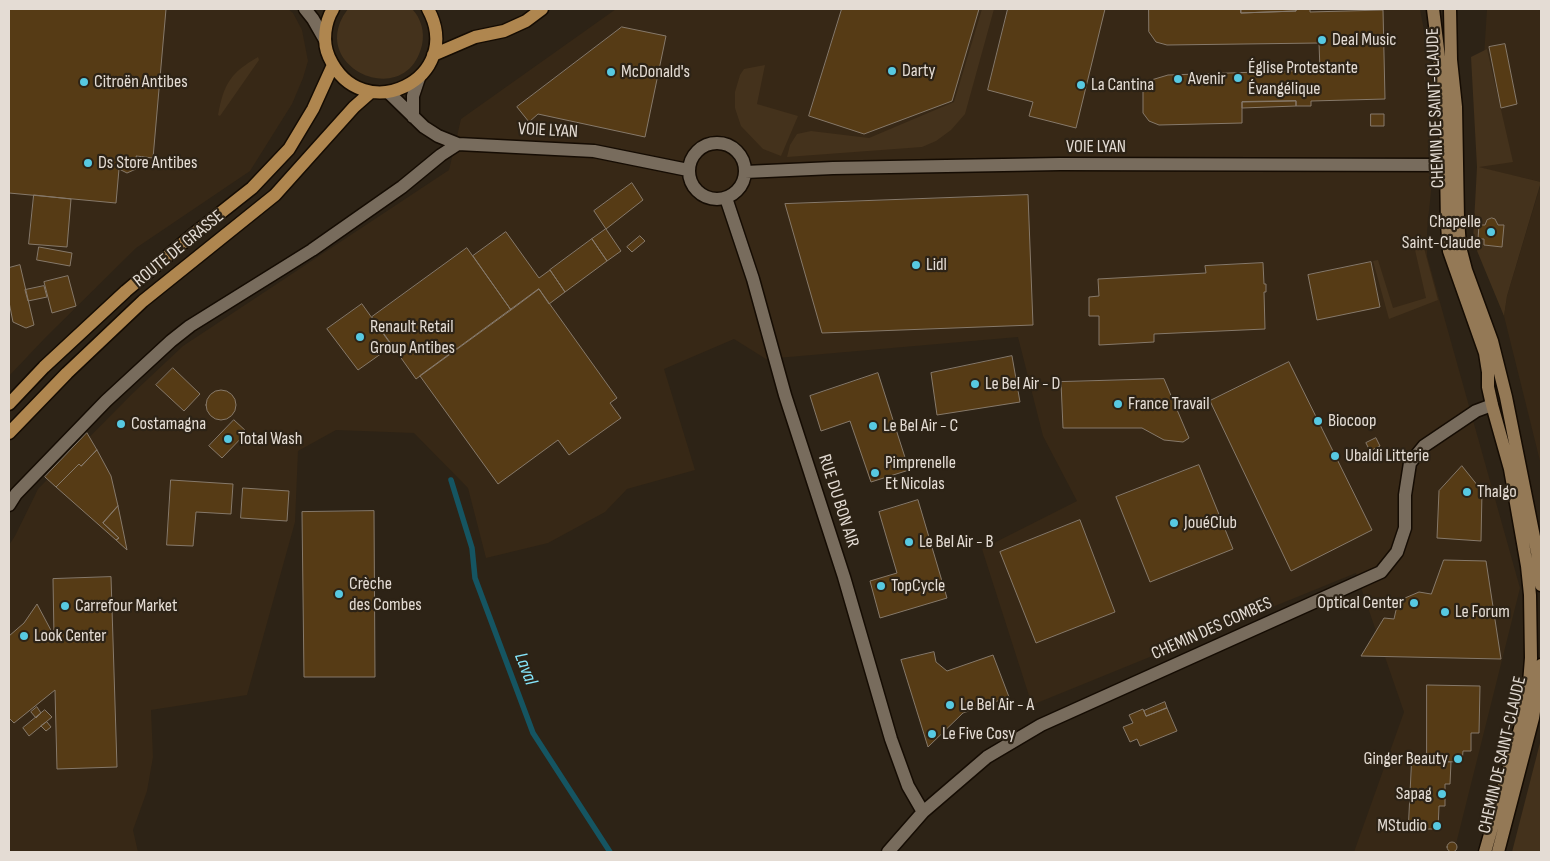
<!DOCTYPE html>
<meta charset="utf-8">
<style>
body{margin:0}
#map{position:relative;width:1550px;height:861px;overflow:hidden;background:#2d2316;font-family:"Sofia Sans Condensed",sans-serif}
canvas{display:block}
.frame{position:absolute;inset:0;border:10px solid #e4dcd4;pointer-events:none}
</style>
<div id="map">
<canvas width="1550" height="861"></canvas>
<div class="frame"></div>
</div>
<script>
const context = document.querySelector('canvas').getContext('2d');
context.lineJoin = 'round';
function fill(path, color) {
  context.fillStyle = color;
  context.fill(path, 'evenodd');
}
function stroke(path, color, width, dash) {
  context.strokeStyle = color;
  context.lineWidth = width;
  context.lineCap = dash ? 'butt' : 'round';
  context.setLineDash(dash || []);
  context.stroke(path);
}
function label(font, color, halo, rows, align = 'center') {
  context.font = font + ' "Sofia Sans Condensed",sans-serif';
  context.lineWidth = 4.5;
  context.setLineDash([]);
  context.textBaseline = 'middle';
  context.strokeStyle = halo;
  context.fillStyle = color;
  for (const [text, x, y, turn = 0] of rows) {
    context.save();
    context.translate(x, y);
    context.rotate((+turn || 0) * Math.PI / 180);
    context.textAlign = isNaN(turn) ? turn : align;
    if (halo) context.strokeText(text, 0, 0);
    context.fillText(text, 0, 0);
    context.restore();
  }
}
const built = new Path2D(`
 M9 9H288L293 13 302 30 308 61 303 78 292 104 250 171 136 248 45 338 9 376Z
 M616 9H1420L1439 112 1427 231V256L1520 588 1454 852H1354L1404 712 1356 573 1032 705 982 549 1077 501 1043 436 1018 337 766 359 734 339 664 369 695 470 627 489 605 512 548 543 486 558 468 488 414 433 336 430 298 451 295 522 247 695 151 710 153 757 147 791 133 830 138 852H9V545L15 536 38 489 132 394 183 346 449 170 461 119Z
 M1487 9H1541V182L1477 167Z
 M1541 183V465L1504 316 1507 296Z`);
const green = new Path2D(`
 M348 9H412C421 18 425 32 422 45 406 113 304 66 348 9Z
 M982 9H994L965 114 951 130 936 141 922 147 787 157 790 145 797 134 811 131 869 138 954 102Z
 M1487 49 1513 162 1479 167 1541 182 1507 296 1504 316 1473 241 1477 167 1471 57Z
 M258 57 259 60 220 116 218 115C224 84 230 73 258 57Z
 M765 65 757 104 798 116 781 156 763 149 741 126 735 108V92L740 75 744 69Z
 M1424 248 1438 300 1389 319 1373 261 1378 260 1393 308 1426 298 1415 250Z
 M1541 739V852H1512Z`);
const stream = new Path2D(`
 M451 480 472 548 475 578 533 733 610 852`);
const building = new Path2D(`
 M9 9H166L153 158 136 156 138 162 136 169 127 173 119 169 116 203 9 193Z
 M842 9H979L952 101 864 134 809 116Z
 M1008 9H1105L1076 128 1029 116 1033 102 988 90Z
 M1149 9H1241V13L1296 11V9H1310V12L1383 10 1385 99 1311 101V106H1296V101L1242 102V123L1159 125 1149 121 1143 113V90L1148 81 1168 75 1320 70 1319 43 1167 45 1156 42 1149 32Z
 M1241 9H1296V11L1241 13Z
 M622 27 666 36 645 137 538 114 529 122 517 107Z
 M1505 44 1517 104 1501 108 1489 47Z
 M1296 101V106L1242 108V102Z
 M1371 114H1384V126H1371Z
 M632 183 643 200 606 229 594 211Z
 M34 195 71 199 67 247 29 244Z
 M1028 195 1033 325 822 333 785 204Z
 M1492 218 1495 219 1498 225H1504L1502 247 1484 245V239H1478L1479 225H1485L1487 220Z
 M606 229 621 251 607 261 592 239Z
 M506 232 539 278 550 270 565 292 549 304 539 289 511 310 473 256Z
 M640 236 645 241 632 252 627 247Z
 M592 239 607 261 565 292 550 270Z
 M39 247 72 253 70 266 37 260Z
 M467 248 511 310 416 379 372 317Z
 M1371 262 1380 307 1317 320 1308 275Z
 M1263 263 1264 284H1266V292H1264L1265 329 1154 334V342L1099 345V316H1089V297L1099 296 1098 279 1206 273 1205 266Z
 M20 265 34 325 26 328 13 322 9 302V268Z
 M68 276 76 306 52 313 44 282Z
 M44 286 47 297 28 301 25 290Z
 M539 289 617 398 610 403 621 418 569 455 558 440 498 484 420 376Z
 M362 304 392 346 358 370 327 329Z
 M1012 356 1020 402 937 415 931 373Z
 M1289 362 1372 530 1291 571 1210 401Z
 M173 368 200 394 184 411 156 385Z
 M878 373 909 470 871 482 850 421 821 431 810 396Z
 M1164 379 1189 438 1183 442 1164 440 1142 428H1063L1061 382Z
 M206 405a15 15 0 1 1 30 0a15 15 0 1 1-30 0Z
 M234 420 247 432 222 458 209 446Z
 M87 433 97 450 81 466 79 464 56 487 45 477Z
 M1376 438 1380 446 1370 451 1366 443Z
 M97 450 111 476 118 506 103 523 119 538 116 540 56 487 79 464 81 466Z
 M1199 465 1233 549 1150 582 1116 497Z
 M1462 466 1482 491 1481 541 1437 538 1439 491Z
 M171 480 233 484 231 514 196 512 193 546 167 545Z
 M243 488 289 491 287 521 241 518Z
 M918 500 947 598 880 618 870 581 897 573 879 512Z
 M118 506 124 535 127 550 116 540 119 538 103 523Z
 M374 511 375 677H304L302 512Z
 M1080 520 1115 612 1036 643 1000 552Z
 M1444 560 1486 561 1501 659 1361 656 1384 618 1394 619 1396 610 1405 598 1419 592 1431 594Z
 M111 577 117 767 57 769 55 690 14 723 9 718V636L24 623 37 604 54 636 53 579Z
 M934 652 936 662 947 671 993 655 1009 697 963 713 928 747 901 660Z
 M1427 685 1480 686 1479 733H1471V751H1463L1462 762 1427 761Z
 M1165 702 1167 708 1146 716 1144 711Z
 M37 707 41 713 36 718 31 712Z
 M1167 708 1177 731 1140 746 1137 739 1130 742 1123 727 1133 723 1129 715 1143 709 1146 716Z
 M45 710 52 717 29 736 23 728Z
 M47 722 51 727 46 731 41 726Z
 M1412 761 1451 762 1450 784H1445V806H1439L1438 829H1426L1409 821Z
 M1447 847a5 5 0 1 1 10 0a5 5 0 1 1-10 0Z`);
const street = new Path2D(`
 M305 9 313 19 325 40
 M388 92 424 127 438 136 458 144 594 151 688 170
 M413 117V96L419 78
 M689 171a28 28 0 1 1 56 0a28 28 0 1 1-56 0Z
 M745 172 833 168 1060 164 1446 165
 M726 198 753 279 785 395 844 577 891 739 908 786 923 812
 M9 505 16 494 106 401 171 341 190 326 312 250 402 187 441 155 458 144
 M888 852 923 812 987 757 1041 725 1381 572 1397 552 1405 528V495L1410 463 1424 446 1476 411 1492 405`);
const secondary = new Path2D(`
 M1433 9 1445 106 1447 224 1449 251 1485 353 1488 372V387L1492 405 1510 469 1527 566 1530 595 1531 658 1529 684 1523 718 1485 852
 M1450 9 1451 60 1456 107 1458 219 1460 247 1466 270 1492 341 1506 397 1537 552 1541 585
 M1498 852 1533 718 1541 665`);
const primary = new Path2D(`
 M333 9C325 22 322 42 329 57 362 130 466 78 428 9
 M433 55 475 37 504 31 526 21 542 9
 M9 404 44 367 126 291 190 237 252 188 289 149 313 109 333 65
 M9 433 67 373 143 301 275 195 354 107 371 92`);
const markers = [
 [1322,40,5,"#57c9e2"],
 [892,71,5,"#57c9e2"],
 [611,72,5,"#57c9e2"],
 [1238,78,5,"#57c9e2"],
 [1178,79,5,"#57c9e2"],
 [84,82,5,"#57c9e2"],
 [1081,85,5,"#57c9e2"],
 [88,163,5,"#57c9e2"],
 [1491,232,5,"#57c9e2"],
 [916,265,5,"#57c9e2"],
 [360,337,5,"#57c9e2"],
 [975,384,5,"#57c9e2"],
 [1118,404,5,"#57c9e2"],
 [1318,421,5,"#57c9e2"],
 [121,424,5,"#57c9e2"],
 [873,426,5,"#57c9e2"],
 [228,439,5,"#57c9e2"],
 [1335,456,5,"#57c9e2"],
 [875,473,5,"#57c9e2"],
 [1467,492,5,"#57c9e2"],
 [1174,523,5,"#57c9e2"],
 [909,542,5,"#57c9e2"],
 [881,586,5,"#57c9e2"],
 [339,594,5,"#57c9e2"],
 [1414,603,5,"#57c9e2"],
 [65,606,5,"#57c9e2"],
 [1445,612,5,"#57c9e2"],
 [24,636,5,"#57c9e2"],
 [950,705,5,"#57c9e2"],
 [932,734,5,"#57c9e2"],
 [1458,759,5,"#57c9e2"],
 [1442,794,5,"#57c9e2"],
 [1437,826,5,"#57c9e2"]
];
const poiNames = [
 ["Deal Music",1332,40],
 ["Église Protestante",1248,68],
 ["Évangélique",1248,89],
 ["Darty",902,71],
 ["McDonald's",621,72],
 ["Avenir",1188,79],
 ["Citroën Antibes",94,82],
 ["La Cantina",1091,85],
 ["Ds Store Antibes",98,163],
 ["Chapelle",1481,222,"right"],
 ["Saint-Claude",1481,243,"right"],
 ["Lidl",926,265],
 ["Renault Retail",370,327],
 ["Group Antibes",370,348],
 ["Le Bel Air - D",985,384],
 ["France Travail",1128,404],
 ["Biocoop",1328,421],
 ["Costamagna",131,424],
 ["Le Bel Air - C",883,426],
 ["Total Wash",238,439],
 ["Ubaldi Litterie",1345,456],
 ["Pimprenelle",885,463],
 ["Et Nicolas",885,484],
 ["Thalgo",1477,492],
 ["JouéClub",1184,523],
 ["Le Bel Air - B",919,542],
 ["Crèche",349,584],
 ["des Combes",349,605],
 ["TopCycle",891,586],
 ["Optical Center",1404,603,"right"],
 ["Carrefour Market",75,606],
 ["Le Forum",1455,612],
 ["Look Center",34,636],
 ["Le Bel Air - A",960,705],
 ["Le Five Cosy",942,734],
 ["Ginger Beauty",1448,759,"right"],
 ["Sapag",1432,794,"right"],
 ["MStudio",1427,826,"right"]
];
const streetNames = [
 ["CHEMIN DE SAINT-CLAUDE",1436,108,-92],
 ["VOIE LYAN",548,131,3],
 ["VOIE LYAN",1096,147],
 ["ROUTE DE GRASSE",179,249,-39],
 ["RUE DU BON AIR",838,501,72],
 ["CHEMIN DES COMBES",1212,629,-24],
 ["CHEMIN DE SAINT-CLAUDE",1503,755,-77]
];
const waterNames = [
 ["Laval",525,669,69]
];
fill(built, '#372816');
fill(green, '#44321c');
stroke(stream, '#155562', 5.5);
fill(building, '#563b15');
stroke(building, '#86796a', 1);
stroke(street, '#150c03', 15);
stroke(secondary, '#150c03', 15);
stroke(primary, '#150c03', 15);
stroke(street, '#786c5d', 12);
stroke(secondary, '#947956', 12);
stroke(primary, '#af864f', 12);
for (const [x, y, r, color] of markers) {
  const dot = new Path2D();
  dot.arc(x, y, r, 0, 2 * Math.PI);
  context.fillStyle = color;
  context.fill(dot);
  stroke(dot, '#2d2316', 2);
}
label('18px', '#e4dcd4', '#2d2316', poiNames, 'left');
label('18px', '#e4dcd4', '#2d2316', streetNames);
label('italic 19px', '#86e6fc', '#2d2316', waterNames);
</script>
